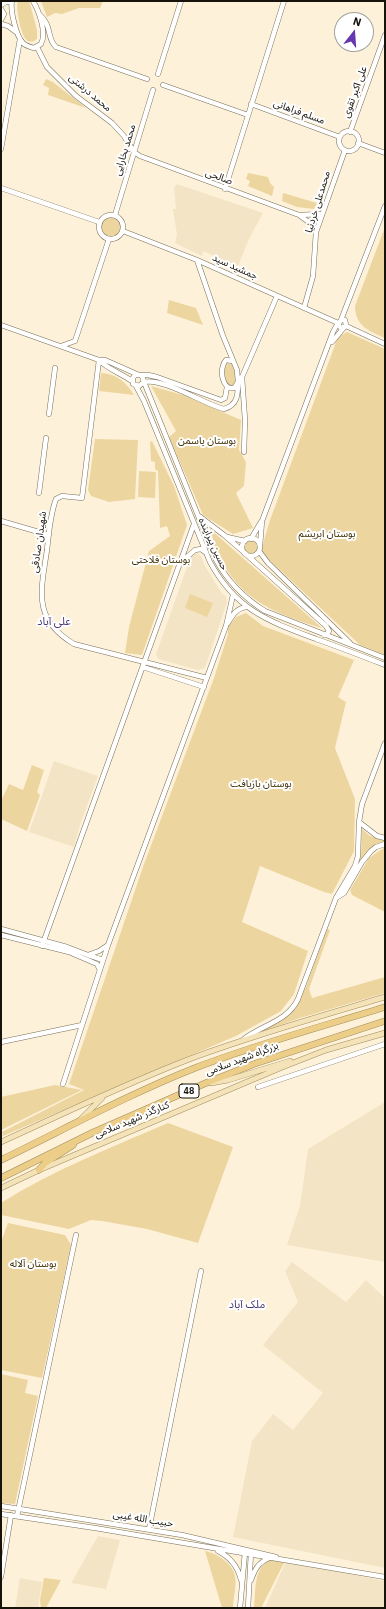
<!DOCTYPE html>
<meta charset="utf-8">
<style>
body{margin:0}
#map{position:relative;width:386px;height:1609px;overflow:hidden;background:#fdf2d9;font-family:"IBM Plex Sans",sans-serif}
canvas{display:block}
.frame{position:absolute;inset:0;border:2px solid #17130b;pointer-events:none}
.north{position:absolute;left:334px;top:12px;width:40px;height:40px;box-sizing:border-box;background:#fff;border:1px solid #a2a19d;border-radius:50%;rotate:17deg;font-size:11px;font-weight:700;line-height:16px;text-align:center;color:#17130b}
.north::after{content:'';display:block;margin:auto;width:14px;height:18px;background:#6638b0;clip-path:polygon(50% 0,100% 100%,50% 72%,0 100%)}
</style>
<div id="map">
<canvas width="386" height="1609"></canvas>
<div class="frame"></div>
<div class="north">N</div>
</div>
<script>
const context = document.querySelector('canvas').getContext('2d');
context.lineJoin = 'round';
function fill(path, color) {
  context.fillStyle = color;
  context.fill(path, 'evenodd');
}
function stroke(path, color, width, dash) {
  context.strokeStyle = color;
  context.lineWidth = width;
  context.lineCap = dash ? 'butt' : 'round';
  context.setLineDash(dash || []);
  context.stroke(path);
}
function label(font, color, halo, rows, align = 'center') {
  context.font = font + ' "IBM Plex Sans","Noto Sans Arabic",sans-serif';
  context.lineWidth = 4;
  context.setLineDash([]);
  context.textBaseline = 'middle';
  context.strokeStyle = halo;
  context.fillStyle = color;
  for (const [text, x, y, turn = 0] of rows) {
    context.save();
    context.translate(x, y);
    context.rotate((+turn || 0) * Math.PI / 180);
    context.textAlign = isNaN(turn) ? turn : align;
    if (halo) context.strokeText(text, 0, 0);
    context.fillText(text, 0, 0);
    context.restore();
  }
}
const built = new Path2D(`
 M177 184 263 213 249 239 238 266 203 251 202 256 175 243 177 235 173 209H176L174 187Z
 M192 553 199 554 201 556 205 566 221 592 226 597 227 602 205 668 198 670 158 659 156 654Z
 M54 761 98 776 81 822 74 847 29 832Z
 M385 1102V1262L287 1245 300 1206 308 1149Z
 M292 1262 346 1302 366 1280 385 1298V1568L233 1537 252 1441 273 1414 293 1430 323 1393 263 1345 298 1302 285 1271Z
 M98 1536 120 1540 106 1589 71 1583Z
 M286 1561 385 1581V1608H265Z
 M20 1578 42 1582 38 1608H15Z`);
const green = new Path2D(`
 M18 1H29L30 4 37 30V39L34 41C30 42 27 42 25 38 21 33 15 6 18 1Z
 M41 1H103L100 8H79L62 14 55 13 47 17Z
 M46 79 53 82 86 108 48 95 49 88 43 85Z
 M248 173 268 177 270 183 274 187 272 196 248 186 250 181 246 179Z
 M283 193 317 203 314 209 297 207 282 201Z
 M101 227a10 10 0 1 1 20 0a10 10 0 1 1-20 0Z
 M385 227V338C369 331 355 326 355 306Z
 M169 300 196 308 203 325 167 313Z
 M347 332 385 349V655L360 645 265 556 262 551 263 544 270 520 338 337Z
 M226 363 232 364 237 379 233 387H229L226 381 223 368Z
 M101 373C117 374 126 382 134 395L99 391Z
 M151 386 183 395 241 420 239 450 246 462 244 486 236 493 253 528 233 534 203 515 169 437 176 431Z
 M95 439 138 440 135 499 109 502 91 496 88 490Z
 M152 441 174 486 187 525 142 655 125 653 129 627 149 551 170 536 167 526 160 528 158 471 155 469V462L151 461 150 442Z
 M139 471 156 472 155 498 138 497Z
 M210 529 322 628C264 611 226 592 210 529Z
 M243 548a8 8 0 1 1 16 0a8 8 0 1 1-16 0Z
 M190 594 213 603 207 617 185 608Z
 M246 613 263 626 354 660 338 697 346 702 335 748 355 799 354 851 332 894 324 892 260 866 242 922 308 951 294 994 281 1011 236 1036 3 1136 2 1132 84 1090 69 1084 144 864 214 678 228 634V627L236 617Z
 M32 765 44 770 37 792 40 795 27 831 1 819V801L9 784 23 790Z
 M362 829 370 836 385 840V842C372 844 366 852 359 863L361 854Z
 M385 847V912L352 895 350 890 369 858Z
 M327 929 330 930 309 989 312 998 385 977V993L300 1018 250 1036 283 1020 295 1009 306 987Z
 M55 1085 82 1090 1 1130V1097Z
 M168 1123 233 1147 198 1243 147 1229 102 1221 91 1220 69 1229 1 1215V1203C53 1170 112 1147 168 1123Z
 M8 1223 65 1235 71 1245 42 1378 1 1370V1242Z
 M1 1374 28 1380 25 1393 38 1396 15 1504 1 1503Z
 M205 1551C217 1553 233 1564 235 1576 237 1586 233 1598 233 1608H222Z
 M270 1560 285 1561 261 1608H254C256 1591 253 1568 270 1560Z
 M44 1578 61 1580 46 1608H41L40 1600Z`);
const secondary = new Path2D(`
 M12 1C10 10 16 36 23 43 26 46 30 47 34 48L41 44C47 33 39 11 33 1
 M1 5 6 2H11
 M1 9 4 14 1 20
 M39 14C53 26 46 38 56 47L147 79
 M1 24 8 26 16 32
 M37 47 47 67 76 96 112 123 124 136 134 152 140 156 299 215 322 214
 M158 74 181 1
 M163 85 248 115
 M251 104 340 137
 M339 141a10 10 0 1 1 20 0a10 10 0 1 1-20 0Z
 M350 132 385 35
 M358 143 385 153
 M1 149 20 39
 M1 188 99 222
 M225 189 284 1
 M99 227a12 12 0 1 1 24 0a12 12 0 1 1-24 0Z
 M115 215 153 90
 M299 215 310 223 316 232
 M123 231 197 260 338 323 333 332 262 521 260 546
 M197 260 223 336 237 370 238 382 234 388C221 390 219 367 226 360L233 361
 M304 308 313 276 316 232 345 150
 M341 320 385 206
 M1 325 99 360H105L139 375
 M346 326 385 344
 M75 341 109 239
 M332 342 346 325 345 320H341L338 325 341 328 344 327
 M61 346 75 341
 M99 360 82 498 62 496 56 499C50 515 49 533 47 550 41 591 32 619 74 644L207 678
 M99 360C106 368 122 374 132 381
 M142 376 144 382 139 386 133 384V378L135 375H148L157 377 221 400 225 398 227 387
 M238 382C238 394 238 405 224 409 206 405 162 377 144 382L216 560C228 582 244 598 265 611L385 658
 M136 386 144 401 210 562C236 610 268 621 316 639 339 647 362 656 385 665
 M49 414 55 368
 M244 452 245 420 242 377 277 296
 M39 493 46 438
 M199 516 224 535 246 554
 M1 521 49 535
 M227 537 245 541
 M242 547a9 9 0 1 1 18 0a9 9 0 1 1-18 0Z
 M251 539 261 522
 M259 551 268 563 350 643
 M248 556 326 626 329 631 327 634 324 635
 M182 561 195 550 201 549 205 552
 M228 623C233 614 237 608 247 607
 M143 667 204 687
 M359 822 377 836 385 838
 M336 898 344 893 362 862 371 851 376 847 385 844
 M1 929 67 947 88 955 99 951 108 945
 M1 935 69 952 97 964 100 970
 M42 946 194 524
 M88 955 103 960
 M244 1039C262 1025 288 1021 298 999L336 898 355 866 358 856 359 822 362 804 385 743
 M1 1042 82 1025
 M63 1084 108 945 226 626 233 595
 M258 1087 385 1044
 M1 1506 182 1535 276 1557
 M1 1514 95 1528 385 1577
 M17 1516 76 1235
 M149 1529 201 1271
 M218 1551C230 1557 238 1567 241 1580
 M1 1577 11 1515
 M251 1580C255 1569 258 1563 269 1558
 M240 1608 245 1552
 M248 1608 251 1552`);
const primary = new Path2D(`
 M211 1083 228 1080 290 1061
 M81 1119 102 1098
 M1 1142C65 1113 129 1082 195 1057 257 1034 321 1016 385 997
 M1 1188 39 1170 280 1068 326 1050 385 1033`);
const highway = new Path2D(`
 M1 1160C65 1129 129 1094 195 1068 257 1044 321 1027 385 1007
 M39 1170 45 1163 73 1145
 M1 1178 94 1132 206 1083 254 1064 385 1021`);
const shields = [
 [189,1091,20]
];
const shieldNames = [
 ["48",189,1091]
];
const streetNames = [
 ["علی اکبر تقوی",355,92,-70],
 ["محمد درشتی",90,93,40],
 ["مسلم فراهانی",299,112,20],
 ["محمد بخارایی",125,150,-73],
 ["صالحی",219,177,20],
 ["محمدعلی خردنیا",318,202,-73],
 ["جمشید سید",235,267,24],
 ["شهیدان صادقی",39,542,-82],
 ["حسین پیراینده",213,544,65],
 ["بزرگراه شهید سلامی",242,1059,-21],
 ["کنارگذر شهید سلامی",132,1120,-23],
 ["حبیب الله غیبی",143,1519,9]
];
const parkNames = [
 ["بوستان یاسمن",207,441],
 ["بوستان ابریشم",327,534],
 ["بوستان فلاحتی",161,560],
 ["بوستان بازیافت",261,784],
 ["بوستان آلاله",33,1264]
];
const neighbourhoodNames = [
 ["علی آباد",54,622],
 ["ملک آباد",247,1305]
];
fill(built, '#f3e4c5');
fill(green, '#edd5a0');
stroke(secondary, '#796f59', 5.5);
stroke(primary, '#a28d5d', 6);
stroke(highway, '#a28d5d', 7);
stroke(secondary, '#fff', 4.5);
stroke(primary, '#f4e2b8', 5);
stroke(highway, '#edce89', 6);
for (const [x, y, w] of shields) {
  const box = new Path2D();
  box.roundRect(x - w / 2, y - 7, w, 14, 3);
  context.fillStyle = '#fff';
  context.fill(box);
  stroke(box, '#17130b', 1);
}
label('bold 9px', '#17130b', null, shieldNames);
label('10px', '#17130b', '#fff', streetNames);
label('10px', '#3c2c02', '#fff', parkNames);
label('11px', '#4a3773', '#fff', neighbourhoodNames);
</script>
